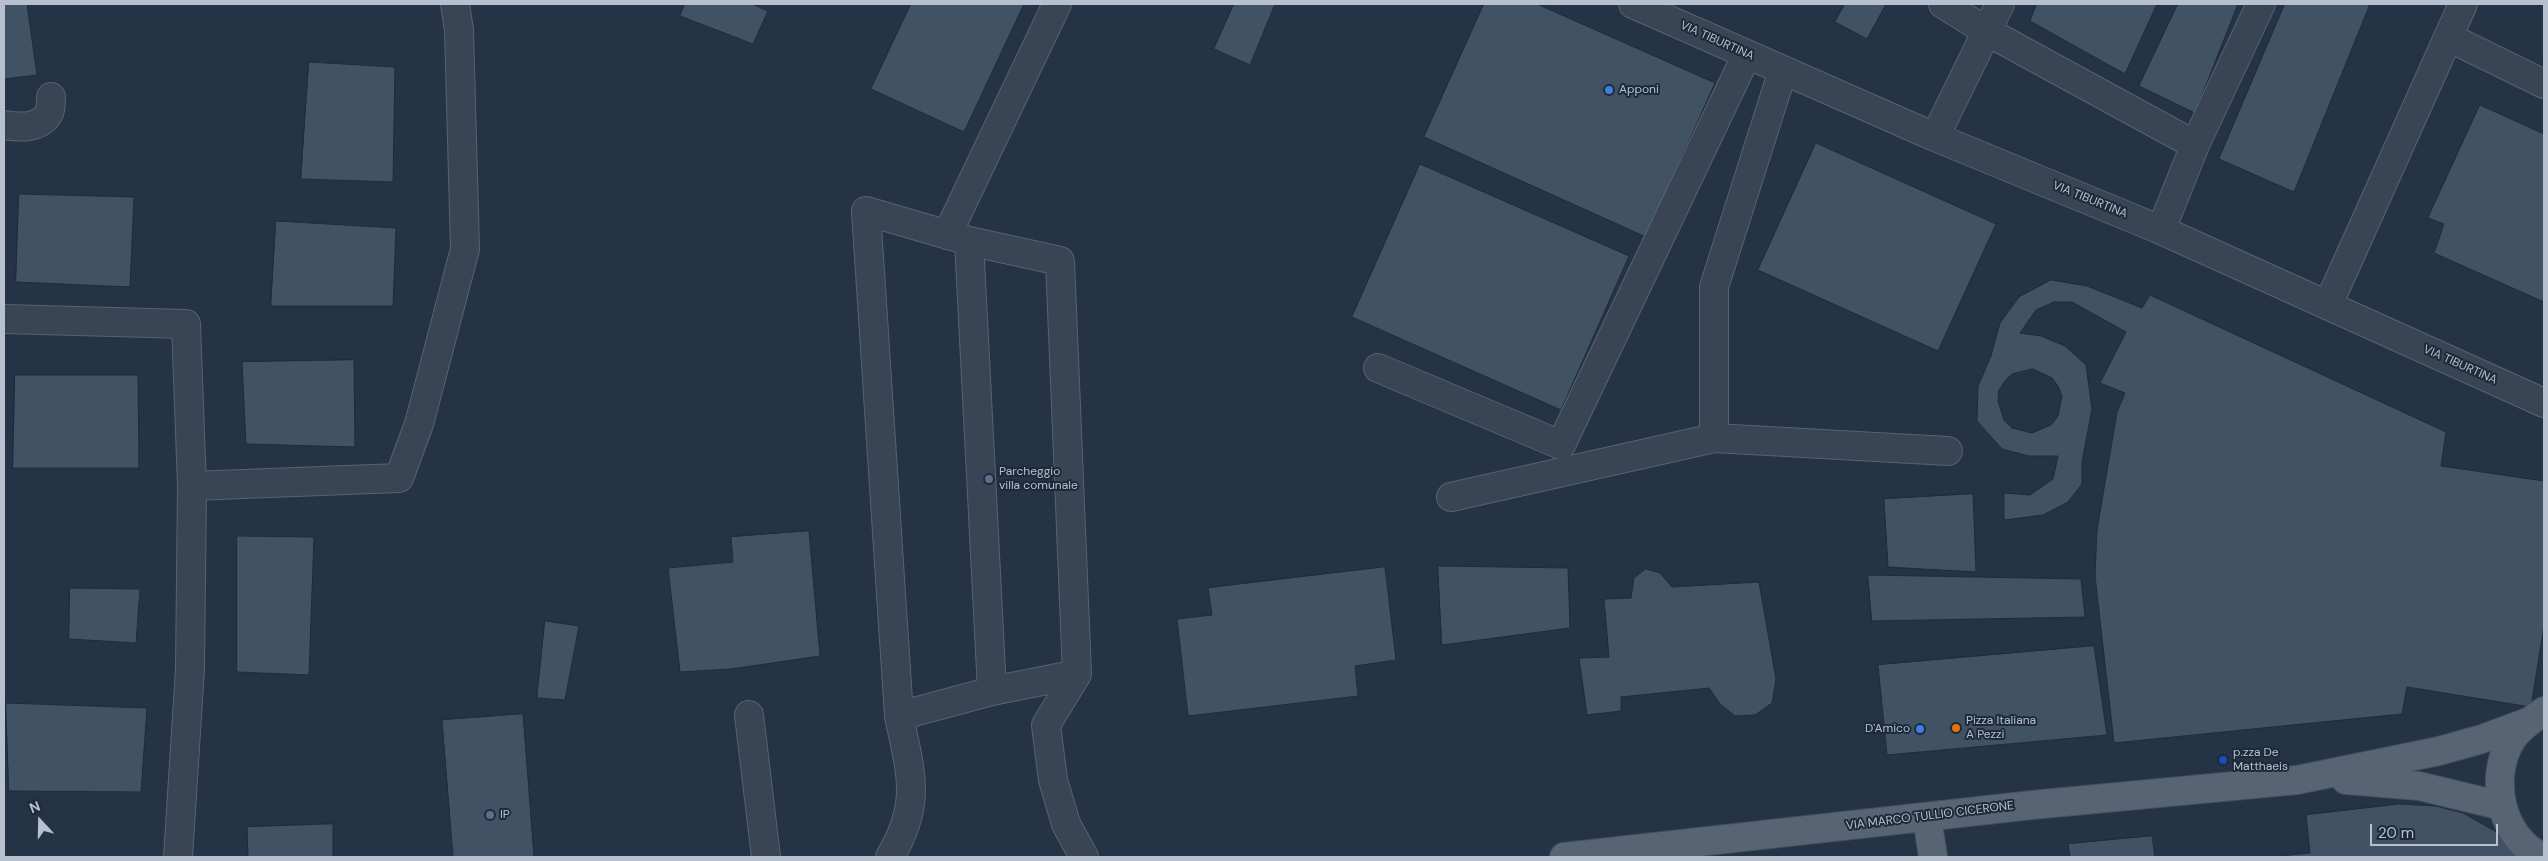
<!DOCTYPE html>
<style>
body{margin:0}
#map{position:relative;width:2548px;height:861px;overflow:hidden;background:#243345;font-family:"DM Sans",sans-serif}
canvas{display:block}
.frame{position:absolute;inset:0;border:5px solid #b6c0ce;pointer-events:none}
.north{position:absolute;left:15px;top:796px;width:50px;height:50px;-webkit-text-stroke:4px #1d2a3a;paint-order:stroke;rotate:339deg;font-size:14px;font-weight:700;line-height:20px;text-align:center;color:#b6c0ce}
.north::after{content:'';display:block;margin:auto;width:18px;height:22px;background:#b6c0ce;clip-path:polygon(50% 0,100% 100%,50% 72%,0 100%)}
.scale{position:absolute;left:2370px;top:824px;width:128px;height:22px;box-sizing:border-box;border:2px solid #b6c0ce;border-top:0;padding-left:6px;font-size:15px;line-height:18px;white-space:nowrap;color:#b6c0ce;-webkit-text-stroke:4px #1d2a3a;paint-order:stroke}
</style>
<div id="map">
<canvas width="2548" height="861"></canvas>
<div class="frame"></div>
<div class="north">N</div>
<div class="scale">20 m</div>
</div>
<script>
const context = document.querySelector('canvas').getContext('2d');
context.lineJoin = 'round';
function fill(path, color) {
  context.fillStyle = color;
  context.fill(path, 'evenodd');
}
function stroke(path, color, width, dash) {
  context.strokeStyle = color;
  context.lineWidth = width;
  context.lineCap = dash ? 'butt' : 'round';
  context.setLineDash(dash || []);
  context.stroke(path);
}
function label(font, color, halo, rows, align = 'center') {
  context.font = font + ' "DM Sans",sans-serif';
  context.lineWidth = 4;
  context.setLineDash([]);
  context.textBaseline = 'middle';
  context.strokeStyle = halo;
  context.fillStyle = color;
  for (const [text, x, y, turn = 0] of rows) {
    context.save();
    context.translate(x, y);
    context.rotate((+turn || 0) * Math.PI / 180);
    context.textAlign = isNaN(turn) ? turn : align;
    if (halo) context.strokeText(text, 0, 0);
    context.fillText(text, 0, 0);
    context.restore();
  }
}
const building = new Path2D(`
 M4 4H27L37 75 4 79Z
 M685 4H752L768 11 753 44 680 16Z
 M911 4H1024L964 132 871 89Z
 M1234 4H1275L1250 65 1214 49Z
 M1484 4H1537L1715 83 1646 237 1424 137Z
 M1845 4H1886L1867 39 1835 22Z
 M2037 4H2157L2125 74 2030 21Z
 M2178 4H2238L2195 113 2139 86Z
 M2285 4H2370L2294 192 2219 159Z
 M309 62 395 67 393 182 301 179Z
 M2480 105 2544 134V302L2434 253 2444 224 2428 218Z
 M1816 143 1996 224 1938 351 1758 270Z
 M1420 164 1629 256 1561 410 1352 317Z
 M19 194 134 197 130 287 16 282Z
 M276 221 396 228 393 306H271Z
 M2051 280 2087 286 2142 308 2150 295 2446 432 2441 466 2544 481V625L2531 707 2407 687 2402 714 2114 743 2095 576 2097 530 2117 412 2125 393 2100 383 2126 332 2072 302H2054L2036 310 2020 333 2041 336 2065 346 2086 365 2092 409 2082 462V484L2068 502 2043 515 2004 520V493L2030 495 2053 479 2058 456H2029L2002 449 1977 421 1978 386 1991 356 2000 323 2019 297ZM2033 369 2052 378 2058 386 2062 396 2058 416 2051 425 2032 433 2012 428 2004 420 1998 401 1999 390 2005 381 2012 374Z
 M354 360 355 447 246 444 242 362Z
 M15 375H138L139 468H13Z
 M1973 494 1976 572 1888 567 1884 499Z
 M809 531 820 656 731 669 680 672 668 568 733 562 731 537Z
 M237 536 314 537 309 675 237 672Z
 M1438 566 1568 568 1570 628 1442 645Z
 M1385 567 1396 660 1355 666 1358 696 1188 716 1177 619 1212 615 1208 588Z
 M1646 569 1660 573 1672 587 1759 582 1776 679 1772 703 1755 715 1735 716 1720 704 1709 688 1621 697V711L1587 715 1579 658 1609 657 1604 599 1631 598 1634 578Z
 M1868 575 2081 579 2085 617 1872 621Z
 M70 588 140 589 136 643 69 639Z
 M545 621 579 626 565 700 537 698Z
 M2094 646 2107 735 1887 755 1878 665Z
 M6 703 147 708 141 792 9 791Z
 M523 714 534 857H453L442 720Z
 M2400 804 2436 806 2463 813 2500 834 2525 857H2270L2310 853 2306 815Z
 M333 824V857H248L247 827Z
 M2152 836 2155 857H2070L2068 844Z`);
const minor = new Path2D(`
 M1633 4 1935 137 2161 230 2544 403
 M1943 4 1988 32 2195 145
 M2448 37 2544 84
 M1783 70 1714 287V438L1948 451
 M4 125C19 127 39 130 49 113 51 110 51 102 51 97
 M1935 137 2000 4
 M866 211 969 241 1060 261 1077 674 992 691 899 716Z
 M2161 230 2195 145 2261 4
 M947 235 1057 4
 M969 241 992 691
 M2328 305 2463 4
 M4 319 186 324 192 486 190 669 178 857
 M1378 368 1561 445 1747 54
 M192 486 399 478 419 424 465 249 459 30 455 4
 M1451 497 1714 438
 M1077 674 1046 725 1053 780 1066 824 1084 857
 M749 715 766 857
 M890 857C922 803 911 774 899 716`);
const major = new Path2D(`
 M2346 780 2419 786 2502 806
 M1927 817 1933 857
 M1564 857 2032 805 2297 780 2439 751 2482 739 2528 722
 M2542 857C2500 837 2488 777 2512 739 2520 727 2533 719 2544 711`);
const markers = [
 [1609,90,5,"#3f7fe0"],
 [989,479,5,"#5c6f8a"],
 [1956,728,5,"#e8710a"],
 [1920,729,5,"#3f7fe0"],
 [2223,760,5,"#1a4fb4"],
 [490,815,5,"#5c6f8a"]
];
const streetNames = [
 ["VIA TIBURTINA",1717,41,24],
 ["VIA TIBURTINA",2090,200,22],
 ["VIA TIBURTINA",2460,365,24],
 ["VIA MARCO TULLIO CICERONE",1930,816,-7]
];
const poiNames = [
 ["Apponi",1619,90],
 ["Parcheggio",999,472],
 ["villa comunale",999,486],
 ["Pizza Italiana",1966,721],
 ["A Pezzi",1966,735],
 ["D'Amico",1910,729,"right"],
 ["p.zza De",2233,753],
 ["Matthaeis",2233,767],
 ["IP",500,815]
];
fill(building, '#405264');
stroke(building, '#202c3c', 1);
stroke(minor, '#576371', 30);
stroke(major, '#434e5d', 30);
stroke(minor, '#394554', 28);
stroke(major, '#576474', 28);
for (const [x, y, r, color] of markers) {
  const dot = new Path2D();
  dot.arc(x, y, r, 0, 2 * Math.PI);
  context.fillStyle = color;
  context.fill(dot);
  stroke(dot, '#1d2a3a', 2);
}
label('12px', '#b6c0ce', '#1d2a3a', streetNames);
label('12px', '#b6c0ce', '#1d2a3a', poiNames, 'left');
</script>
